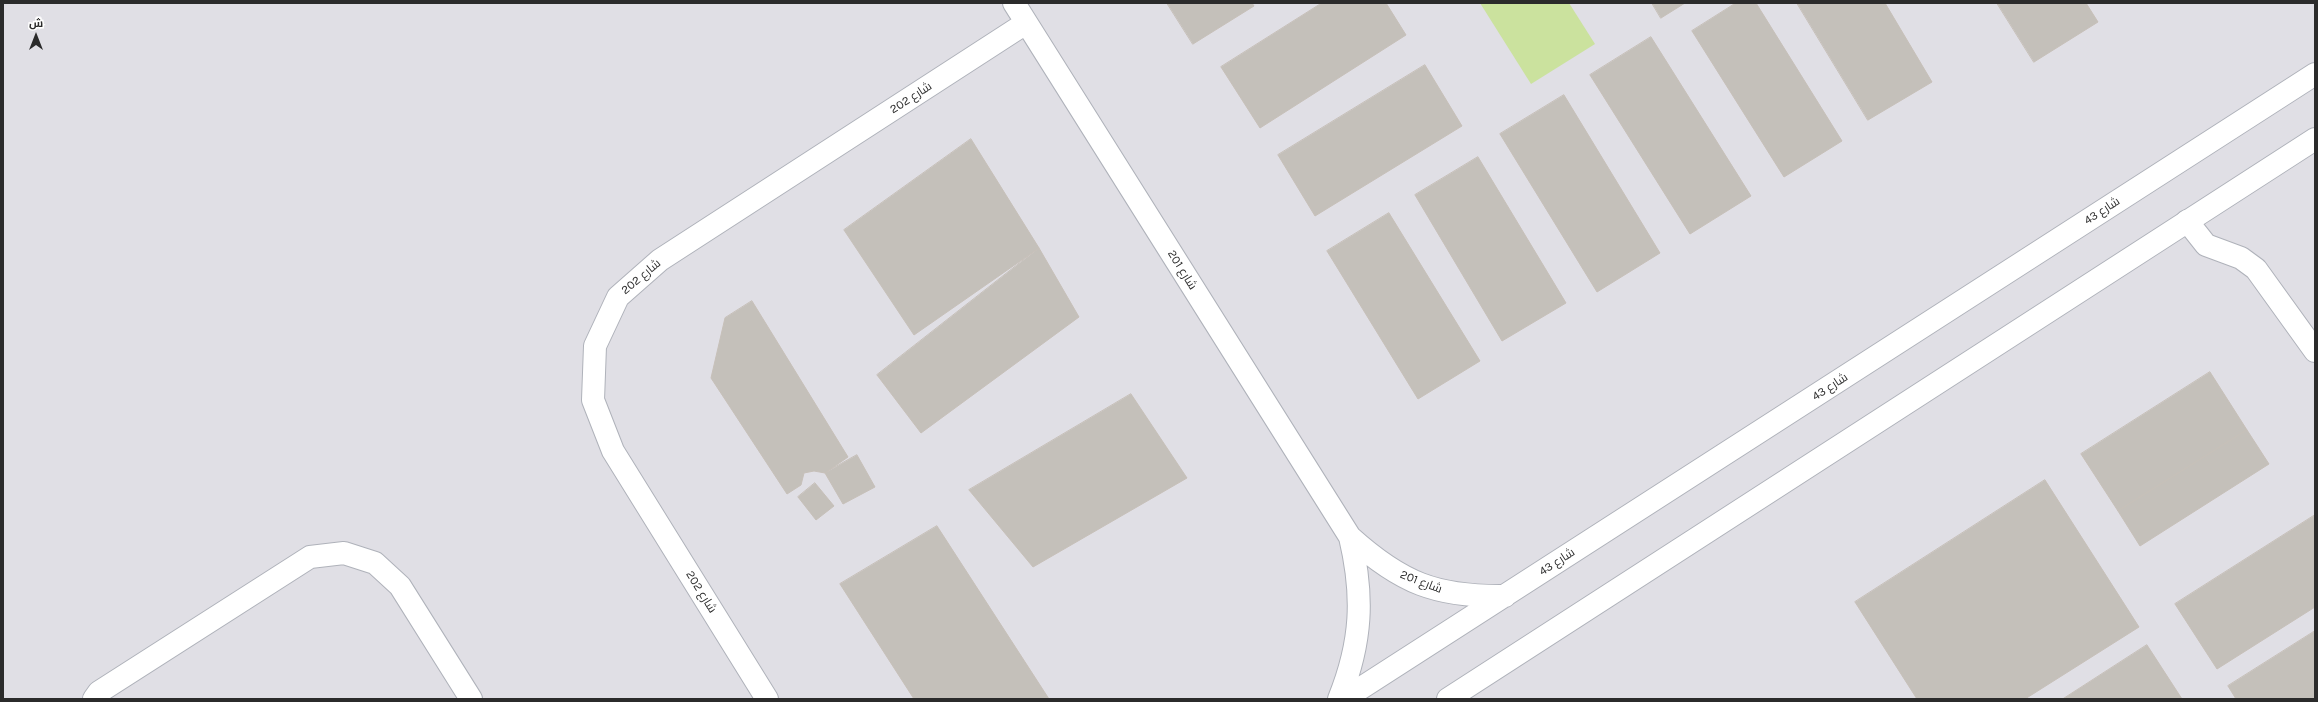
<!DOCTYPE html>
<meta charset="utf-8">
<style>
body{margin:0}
#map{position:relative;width:2318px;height:702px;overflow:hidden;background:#ebe5df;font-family:Karla,Cairo,sans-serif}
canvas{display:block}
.frame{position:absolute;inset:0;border:4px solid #2b2b2b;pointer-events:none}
.north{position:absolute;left:16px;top:16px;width:40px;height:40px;-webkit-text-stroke:3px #fff;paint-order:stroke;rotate:0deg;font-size:11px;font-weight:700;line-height:16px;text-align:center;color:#2b2b2b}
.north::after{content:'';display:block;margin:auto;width:14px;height:18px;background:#2b2b2b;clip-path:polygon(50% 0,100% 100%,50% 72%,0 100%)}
</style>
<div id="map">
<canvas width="2318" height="702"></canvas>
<div class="frame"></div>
<div class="north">ش</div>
</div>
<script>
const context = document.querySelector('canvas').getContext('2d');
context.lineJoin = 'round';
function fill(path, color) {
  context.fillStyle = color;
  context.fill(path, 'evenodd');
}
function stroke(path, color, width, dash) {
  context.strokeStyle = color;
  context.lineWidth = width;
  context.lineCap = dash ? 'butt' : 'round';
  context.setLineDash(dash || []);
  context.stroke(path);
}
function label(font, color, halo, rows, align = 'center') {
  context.font = font + ' Karla,Cairo,sans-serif';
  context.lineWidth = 4;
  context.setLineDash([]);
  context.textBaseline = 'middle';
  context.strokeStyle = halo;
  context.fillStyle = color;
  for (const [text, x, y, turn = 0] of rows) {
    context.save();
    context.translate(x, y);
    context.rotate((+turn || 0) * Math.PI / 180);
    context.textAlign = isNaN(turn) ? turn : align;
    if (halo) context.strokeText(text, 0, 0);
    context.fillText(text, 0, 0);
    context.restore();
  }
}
const industrial = new Path2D(`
 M3 3H2315V699H3Z`);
const pitch = new Path2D(`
 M1480 3H1569L1595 44 1531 84Z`);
const building = new Path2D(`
 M1167 3H1252L1254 6 1193 44Z
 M1322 3H1386L1406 35 1260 128 1221 67Z
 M1652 3H1685L1661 18Z
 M1736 3H1756L1842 141 1784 177 1692 31Z
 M1797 3H1885L1932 82 1868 120Z
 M1997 3H2086L2098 22 2034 62Z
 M1651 37 1751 196 1690 234 1590 75Z
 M1425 65 1462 126 1315 216 1278 155Z
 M1564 95 1660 253 1597 292 1500 134Z
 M971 139 1039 248 914 335 844 230Z
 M1478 157 1566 303 1502 341 1415 195Z
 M1389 213 1480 361 1418 399 1327 251Z
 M1039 248 1079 317 921 433 877 375Z
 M752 301 848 457 825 473 814 471 804 473 801 485 787 494 711 378 725 318Z
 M2210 372 2247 430 2118 511 2081 454Z
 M1131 394 1187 478 1033 567 969 490Z
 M2247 430 2269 464 2140 546 2118 511Z
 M857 455 875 487 843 504 825 473Z
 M2045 480 2139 627 2025 699H1917L1855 602Z
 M815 483 834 506 816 520 798 497Z
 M2315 515V607L2217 669 2175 604Z
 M937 526 1049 699H914L840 584Z
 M2315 631V699H2236L2228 686Z
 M2147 645 2182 699H2063Z`);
const service = new Path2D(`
 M2187 221 2206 245 2241 258 2256 269 2315 351
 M94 699 99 692 310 557 344 553 375 563 400 586 471 699`);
const minor = new Path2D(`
 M1014 3 1350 537C1401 583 1436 597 1505 596
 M767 699 613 451 593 400 595 346 618 297 660 260 1026 23
 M1339 699C1362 642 1364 596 1350 537
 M1344 699 2315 74
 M1448 699 2315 139`);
const streetNames = [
 ["شارع 202",911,98,-33],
 ["شارع 43",2102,211,-33],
 ["شارع 201",1182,270,58],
 ["شارع 202",641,277,-40],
 ["شارع 43",1830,387,-33],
 ["شارع 43",1557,562,-33],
 ["شارع 201",1421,582,21],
 ["شارع 202",701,592,58]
];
fill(industrial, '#e0dfe5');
fill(pitch, '#cbe29e');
fill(building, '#c4c0ba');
stroke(building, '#c7c0b9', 1);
stroke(service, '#afb2ba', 24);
stroke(minor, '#afb2ba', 24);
stroke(service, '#fff', 22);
stroke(minor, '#fff', 22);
label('12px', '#2b2b2b', '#fff', streetNames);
</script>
